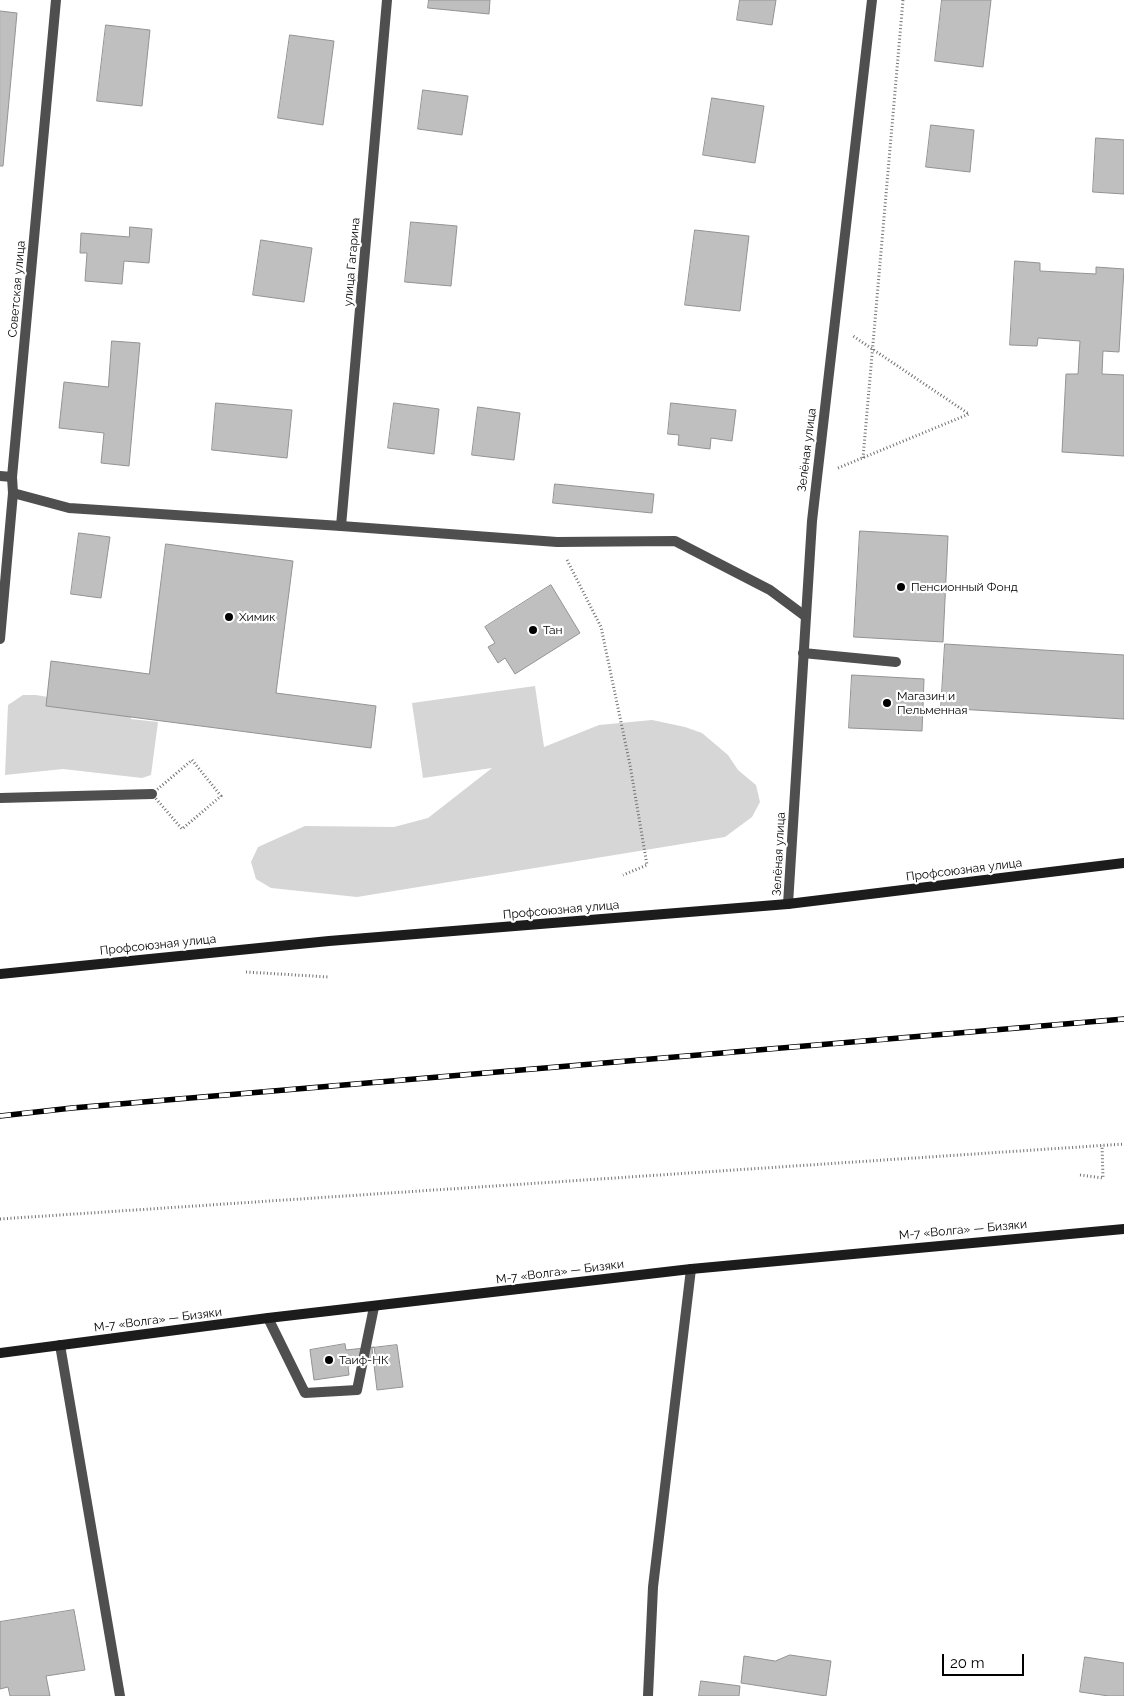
<!DOCTYPE html>
<meta charset="utf-8">
<style>
body{margin:0}
#map{position:relative;width:1124px;height:1696px;overflow:hidden;background:#fff;font-family:Raleway,sans-serif}
canvas{display:block}
.scale{position:absolute;left:942px;top:1654px;width:82px;height:22px;box-sizing:border-box;border:2px solid #000;border-top:0;padding-left:6px;font-size:15px;line-height:18px;white-space:nowrap;color:#000;-webkit-text-stroke:4px #fff;paint-order:stroke}
</style>
<div id="map">
<canvas width="1124" height="1696"></canvas>
<div class="scale">20 m</div>
</div>
<script>
const context = document.querySelector('canvas').getContext('2d');
context.lineJoin = 'round';
function fill(path, color) {
  context.fillStyle = color;
  context.fill(path, 'evenodd');
}
function stroke(path, color, width, dash) {
  context.strokeStyle = color;
  context.lineWidth = width;
  context.lineCap = dash ? 'butt' : 'round';
  context.setLineDash(dash || []);
  context.stroke(path);
}
function label(font, color, halo, rows, align = 'center') {
  context.font = font + ' Raleway,sans-serif';
  context.lineWidth = 4.5;
  context.setLineDash([]);
  context.textBaseline = 'middle';
  context.strokeStyle = halo;
  context.fillStyle = color;
  for (const [text, x, y, turn = 0] of rows) {
    context.save();
    context.translate(x, y);
    context.rotate((+turn || 0) * Math.PI / 180);
    context.textAlign = isNaN(turn) ? turn : align;
    if (halo) context.strokeText(text, 0, 0);
    context.fillText(text, 0, 0);
    context.restore();
  }
}
const green = new Path2D(`
 M535 686 544 747 599 725 652 720 685 727 702 733 728 755 738 770 756 785 760 802 752 817 725 837 357 897 271 888 256 879 251 862 258 847 305 826 394 827 428 818 492 768 423 778 412 703Z
 M23 695H36L131 711V719L158 722 151 775 142 778 63 769 5 775 8 705Z`);
const building = new Path2D(`
 M429 0H490L489 14 428 8Z
 M740 0H776L772 25 737 20Z
 M942 0H991L983 67 935 61Z
 M0 11 17 13 3 166H0Z
 M106 25 150 30 142 106 97 101Z
 M290 35 334 41 323 125 278 118Z
 M423 90 468 96 462 135 418 129Z
 M712 98 764 106 755 163 703 155Z
 M931 125 974 130 970 172 926 167Z
 M1096 138 1124 140V194L1093 192Z
 M411 222 457 226 451 286 405 282Z
 M130 227 152 229 149 263 124 261 122 284 85 281 87 253H80L81 233 129 237Z
 M695 230 749 236 740 311 685 305Z
 M261 240 312 248 304 302 253 295Z
 M1015 261 1040 263V271L1096 274V267L1124 269 1119 352 1103 351 1102 374 1124 375V456L1062 452 1066 374H1078L1080 341 1038 338 1037 346 1010 345Z
 M112 341 140 343 129 466 101 463 104 433 59 428 64 382 108 387Z
 M216 403 292 410 287 458 212 450Z
 M394 403 439 409 434 454 388 448Z
 M671 403 736 410 732 441 711 438 710 449 678 445 679 435 668 434Z
 M478 407 520 413 514 460 472 455Z
 M555 484 654 494 652 513 553 503Z
 M860 531 948 536 943 642 854 637Z
 M79 533 110 537 101 598 71 594Z
 M166 544 293 561 276 693 376 706 371 748 46 706 51 661 149 674Z
 M551 585 580 633 515 674 505 658 498 663 488 647 495 643 485 627Z
 M945 644 1124 655V719L941 708Z
 M852 675 924 679 922 731 849 728Z
 M345 1344 346 1350 374 1347 376 1361 348 1366 349 1375 314 1380 310 1350Z
 M397 1345 403 1387 377 1390 372 1348Z
 M74 1610 85 1670 46 1676 50 1696H10L8 1687 0 1689V1622Z
 M790 1655 831 1661 826 1696 741 1683 744 1656 775 1661Z
 M1085 1657 1124 1663V1696H1109L1080 1692Z
 M701 1681 740 1686 739 1696H699Z`);
const path = new Path2D(`
 M863 458 903 0
 M838 468 969 414 853 336
 M567 560 601 627 630 765 647 865 623 875
 M192 760 221 796 182 829 152 794Z
 M246 972 329 977
 M1080 1175 1103 1178 1102 1145
 M0 1219 1124 1144`);
const service = new Path2D(`
 M341 526 557 542 675 541 770 590 805 616
 M803 653 896 662
 M0 798 152 794
 M268 1318 305 1393 357 1390 374 1307`);
const minor = new Path2D(`
 M0 476 12 477
 M13 493 69 508 341 526 387 0
 M788 904 812 521 872 0
 M60 1345 120 1696
 M648 1696 653 1587 691 1269`);
const tertiary = new Path2D(`
 M0 639 13 493 12 477 56 0`);
const secondary = new Path2D(`
 M0 974 329 941 788 904 1124 863
 M0 1353 268 1318 691 1269 1124 1229`);
const rail = new Path2D(`
 M0 1116 72 1108 1124 1019`);
const markers = [
 [901,587,5,"#000"],
 [229,617,5,"#000"],
 [533,630,5,"#000"],
 [887,703,5,"#000"],
 [329,1360,5,"#000"]
];
const streetNames = [
 ["улица Гагарина",352,262,-85],
 ["Советская улица",17,289,-85],
 ["Зелёная улица",807,450,-83],
 ["Зелёная улица",779,854,-87],
 ["Профсоюзная улица",964,870,-7],
 ["Профсоюзная улица",561,910,-5],
 ["Профсоюзная улица",158,945,-6],
 ["М-7 «Волга» — Бизяки",963,1230,-5],
 ["М-7 «Волга» — Бизяки",560,1272,-7],
 ["М-7 «Волга» — Бизяки",158,1320,-7]
];
const poiNames = [
 ["Пенсионный Фонд",911,587],
 ["Химик",239,617],
 ["Тан",543,630],
 ["Магазин и",897,696],
 ["Пельменная",897,710],
 ["Таиф-НК",339,1360]
];
fill(green, '#d6d6d6');
fill(building, '#bfbfbf');
stroke(building, '#939393', 1);
stroke(path, '#717171', 3, [1, 2.5]);
stroke(service, '#4f4f4f', 10);
stroke(minor, '#4f4f4f', 10);
stroke(tertiary, '#4f4f4f', 10);
stroke(secondary, '#1c1c1c', 10);
stroke(rail, '#000', 5.5);
stroke(rail, '#fff', 4, [11]);
for (const [x, y, r, color] of markers) {
  const dot = new Path2D();
  dot.arc(x, y, r, 0, 2 * Math.PI);
  context.fillStyle = color;
  context.fill(dot);
  stroke(dot, '#fff', 2);
}
label('12px', '#000', '#fff', streetNames);
label('12px', '#000', '#fff', poiNames, 'left');
</script>
